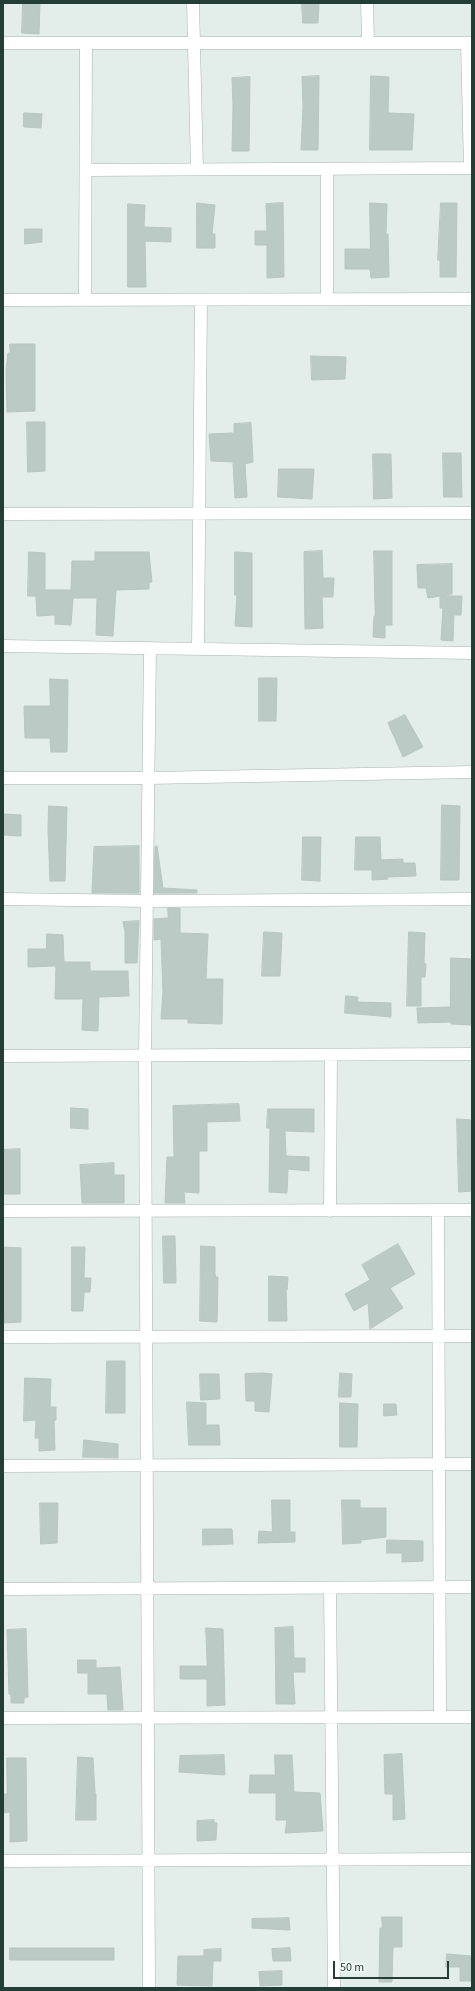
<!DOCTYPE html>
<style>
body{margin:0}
#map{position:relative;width:475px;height:1991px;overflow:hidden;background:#e3ede9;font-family:"Source Sans 3",sans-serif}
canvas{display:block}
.frame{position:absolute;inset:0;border:4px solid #233e37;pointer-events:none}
.scale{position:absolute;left:333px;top:1961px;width:116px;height:18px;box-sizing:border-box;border:2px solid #233e37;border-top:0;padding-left:5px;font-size:12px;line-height:14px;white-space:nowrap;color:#233e37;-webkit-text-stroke:3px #f4f9f7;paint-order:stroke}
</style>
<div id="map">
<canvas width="475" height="1991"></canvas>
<div class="frame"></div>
<div class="scale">50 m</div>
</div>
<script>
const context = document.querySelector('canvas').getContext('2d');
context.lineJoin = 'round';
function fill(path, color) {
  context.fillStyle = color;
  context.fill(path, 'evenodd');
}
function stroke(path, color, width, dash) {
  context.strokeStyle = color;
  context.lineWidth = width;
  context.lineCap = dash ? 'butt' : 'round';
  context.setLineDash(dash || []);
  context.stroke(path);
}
const building = new Path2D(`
 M23 3H40L39 34 22 33Z
 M302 3H319L318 23H303Z
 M319 76 318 150H301L303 107 302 77Z
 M371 76 389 77 388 113 414 114 412 150H370Z
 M250 77 249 151H232L233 107 232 78Z
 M24 113 42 114 41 128 24 127Z
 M197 203 215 205 212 234H215V248H197Z
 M283 203 284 277 267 278V245H255V231H267L266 204Z
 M370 203 387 204 386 234H388L389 277 371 278 370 269H345V249H370Z
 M441 203H457L456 277H440V260H438Z
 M128 204 145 205 144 227 171 228V242L145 241 146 287H128Z
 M25 229H42V242L25 244Z
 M10 344H35V411L7 412 6 370 8 353H10Z
 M311 356 346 357 345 379 312 380Z
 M27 422H45V471L28 472Z
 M251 423 253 462 245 464 247 497 235 498 233 462 211 461 209 434 234 433V424Z
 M443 453H461L462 497H444Z
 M373 454H391L392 498 374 499Z
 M279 469H314L312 499 278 497Z
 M322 551 323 578H334L333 597H322L323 628 305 629 304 552Z
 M374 551H392V625H385V638L373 637 374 616H375Z
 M29 552 45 553V590H71L72 561H95V552H149L152 582H149V589L116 590 113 636 96 635 97 598H73L71 625 55 624V615L37 616 36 596H28Z
 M235 552 252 553V627L235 626 237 595H235Z
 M452 564V594L441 596H462L461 615H454L453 641 441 640 443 608H440V596L428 598 426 588H418L417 565Z
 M259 678H277L276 721H259Z
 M50 679 68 680 67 752H51L50 738H25L24 706H50Z
 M405 715 423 747 403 757 388 723Z
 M442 805 460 806 459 880H441Z
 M49 806 67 807 65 881H50L48 830Z
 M3 814 21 815V836L3 835Z
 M303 837H321L320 881 302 880Z
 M356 837H380L381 860 403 859V863H415L416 876 387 877 388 879 372 880V870H355Z
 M139 846V893H92L94 847Z
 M157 846 163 888 197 890V893H154L155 847Z
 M168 908H180V933L208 934 206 979H223L222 1024 188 1023V1019H161L163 992 161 939 154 940V919L168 918Z
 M139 921 137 963H125V932L123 922Z
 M264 932 282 933 280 976H262Z
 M409 932 425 933 424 963 426 964 425 977H421V1006H407Z
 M47 934 63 935 64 962H90V971H128L129 996 99 997 98 1031 82 1030 83 999H55L56 966 28 967V949H46Z
 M451 958 472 959 471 1025 451 1024V1022L418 1023 417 1008 450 1007Z
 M346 996 358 997 357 1002 391 1003V1017L345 1013Z
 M239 1104 240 1121 207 1122V1151H199V1193L184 1192 185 1203H165L167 1157H174L173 1106Z
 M71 1108 88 1109V1129L71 1128Z
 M268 1109H314V1132L285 1131 286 1156 309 1157V1171L288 1169 287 1193 269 1192 270 1128H267Z
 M457 1119 472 1120V1191L459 1192Z
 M20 1149V1194H3V1150Z
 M114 1163V1175H124V1203H82L80 1165Z
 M163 1236H175L176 1283H164Z
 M398 1244 415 1274 390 1288 403 1308 370 1329 368 1303 354 1311 345 1294 370 1280 362 1265Z
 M201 1246 215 1247V1274L216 1277H218L217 1322 200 1321Z
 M3 1247 21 1248V1322L4 1323Z
 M72 1247H85L84 1278H91L90 1292H84L83 1311H72Z
 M269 1276 288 1277 287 1290H286L287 1321H269Z
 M107 1361H125V1413H106Z
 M263 1373 272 1374 269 1412 255 1411V1401H246L245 1374Z
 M340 1373 352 1374 351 1397H339Z
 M200 1374H219L220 1399 201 1400Z
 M25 1378 51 1379 50 1407H56V1420H54L55 1450 39 1451V1438H35L36 1420 24 1421Z
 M187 1402 206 1403V1425H219L220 1445H189Z
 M340 1403 358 1404 357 1447H340Z
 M384 1404H396L397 1415 384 1416Z
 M84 1440 118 1444V1458L83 1457Z
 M272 1500H290V1532H295V1542L258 1543 259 1531 272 1532Z
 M342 1500H360V1508H386V1537L361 1540V1543L343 1544Z
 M40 1503H58L57 1543 41 1544Z
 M203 1529H232L233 1544 203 1545Z
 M387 1540 423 1541V1561L402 1562V1553H387Z
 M293 1627 294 1658H305V1672H293L295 1704H276L275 1628Z
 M206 1628 223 1629 225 1705 207 1706V1679H180V1666H207Z
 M26 1629 28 1697 24 1698V1703H11V1694H9L7 1630Z
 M78 1660H96V1668L120 1667 123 1710H108L107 1694H88V1673H78Z
 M402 1754 405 1819 393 1820V1794H385L384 1755Z
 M224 1755 225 1775 179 1772 180 1756Z
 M275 1755H292L294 1792 320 1793 323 1831 285 1833 287 1820H276V1793H249L250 1775H275Z
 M78 1757 93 1758 95 1793 96 1794V1820H76Z
 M7 1758H26L27 1841 10 1842V1812L3 1813V1794H7Z
 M214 1820V1823H217L216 1840 197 1841V1821Z
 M382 1917H402V1947H393L392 1982H379L380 1928H382Z
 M289 1918 290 1930 252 1928V1919Z
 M10 1948H114V1960H10Z
 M290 1948 291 1961H273L272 1949Z
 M221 1949V1961H213L212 1986 177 1985 178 1956H204V1950Z
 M447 1954 472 1956V1981H460V1967H446Z
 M282 1971V1985L260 1986 259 1972Z`);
const minor = new Path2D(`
 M193 3 197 169
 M367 3 368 42
 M3 43H472
 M467 43 470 168
 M327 169V299
 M86 170 472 168
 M85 299 86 43
 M3 300 472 299
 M3 514 472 513
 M3 646 472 653
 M198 649 201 300
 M3 778H149L472 772
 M3 899 146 901 472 899
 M3 1056 472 1054
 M438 1210 440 1717
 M3 1211 472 1210
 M330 1211 331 1055
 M3 1337 472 1336
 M3 1466 472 1464
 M330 1588 334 1988
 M3 1589 472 1587
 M3 1718 472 1717
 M3 1861 472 1859
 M149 1988 145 1055 150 648`);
fill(building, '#bccac5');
stroke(building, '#b6c6c0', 1);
stroke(minor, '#a6b5b0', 13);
stroke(minor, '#fff', 12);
</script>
